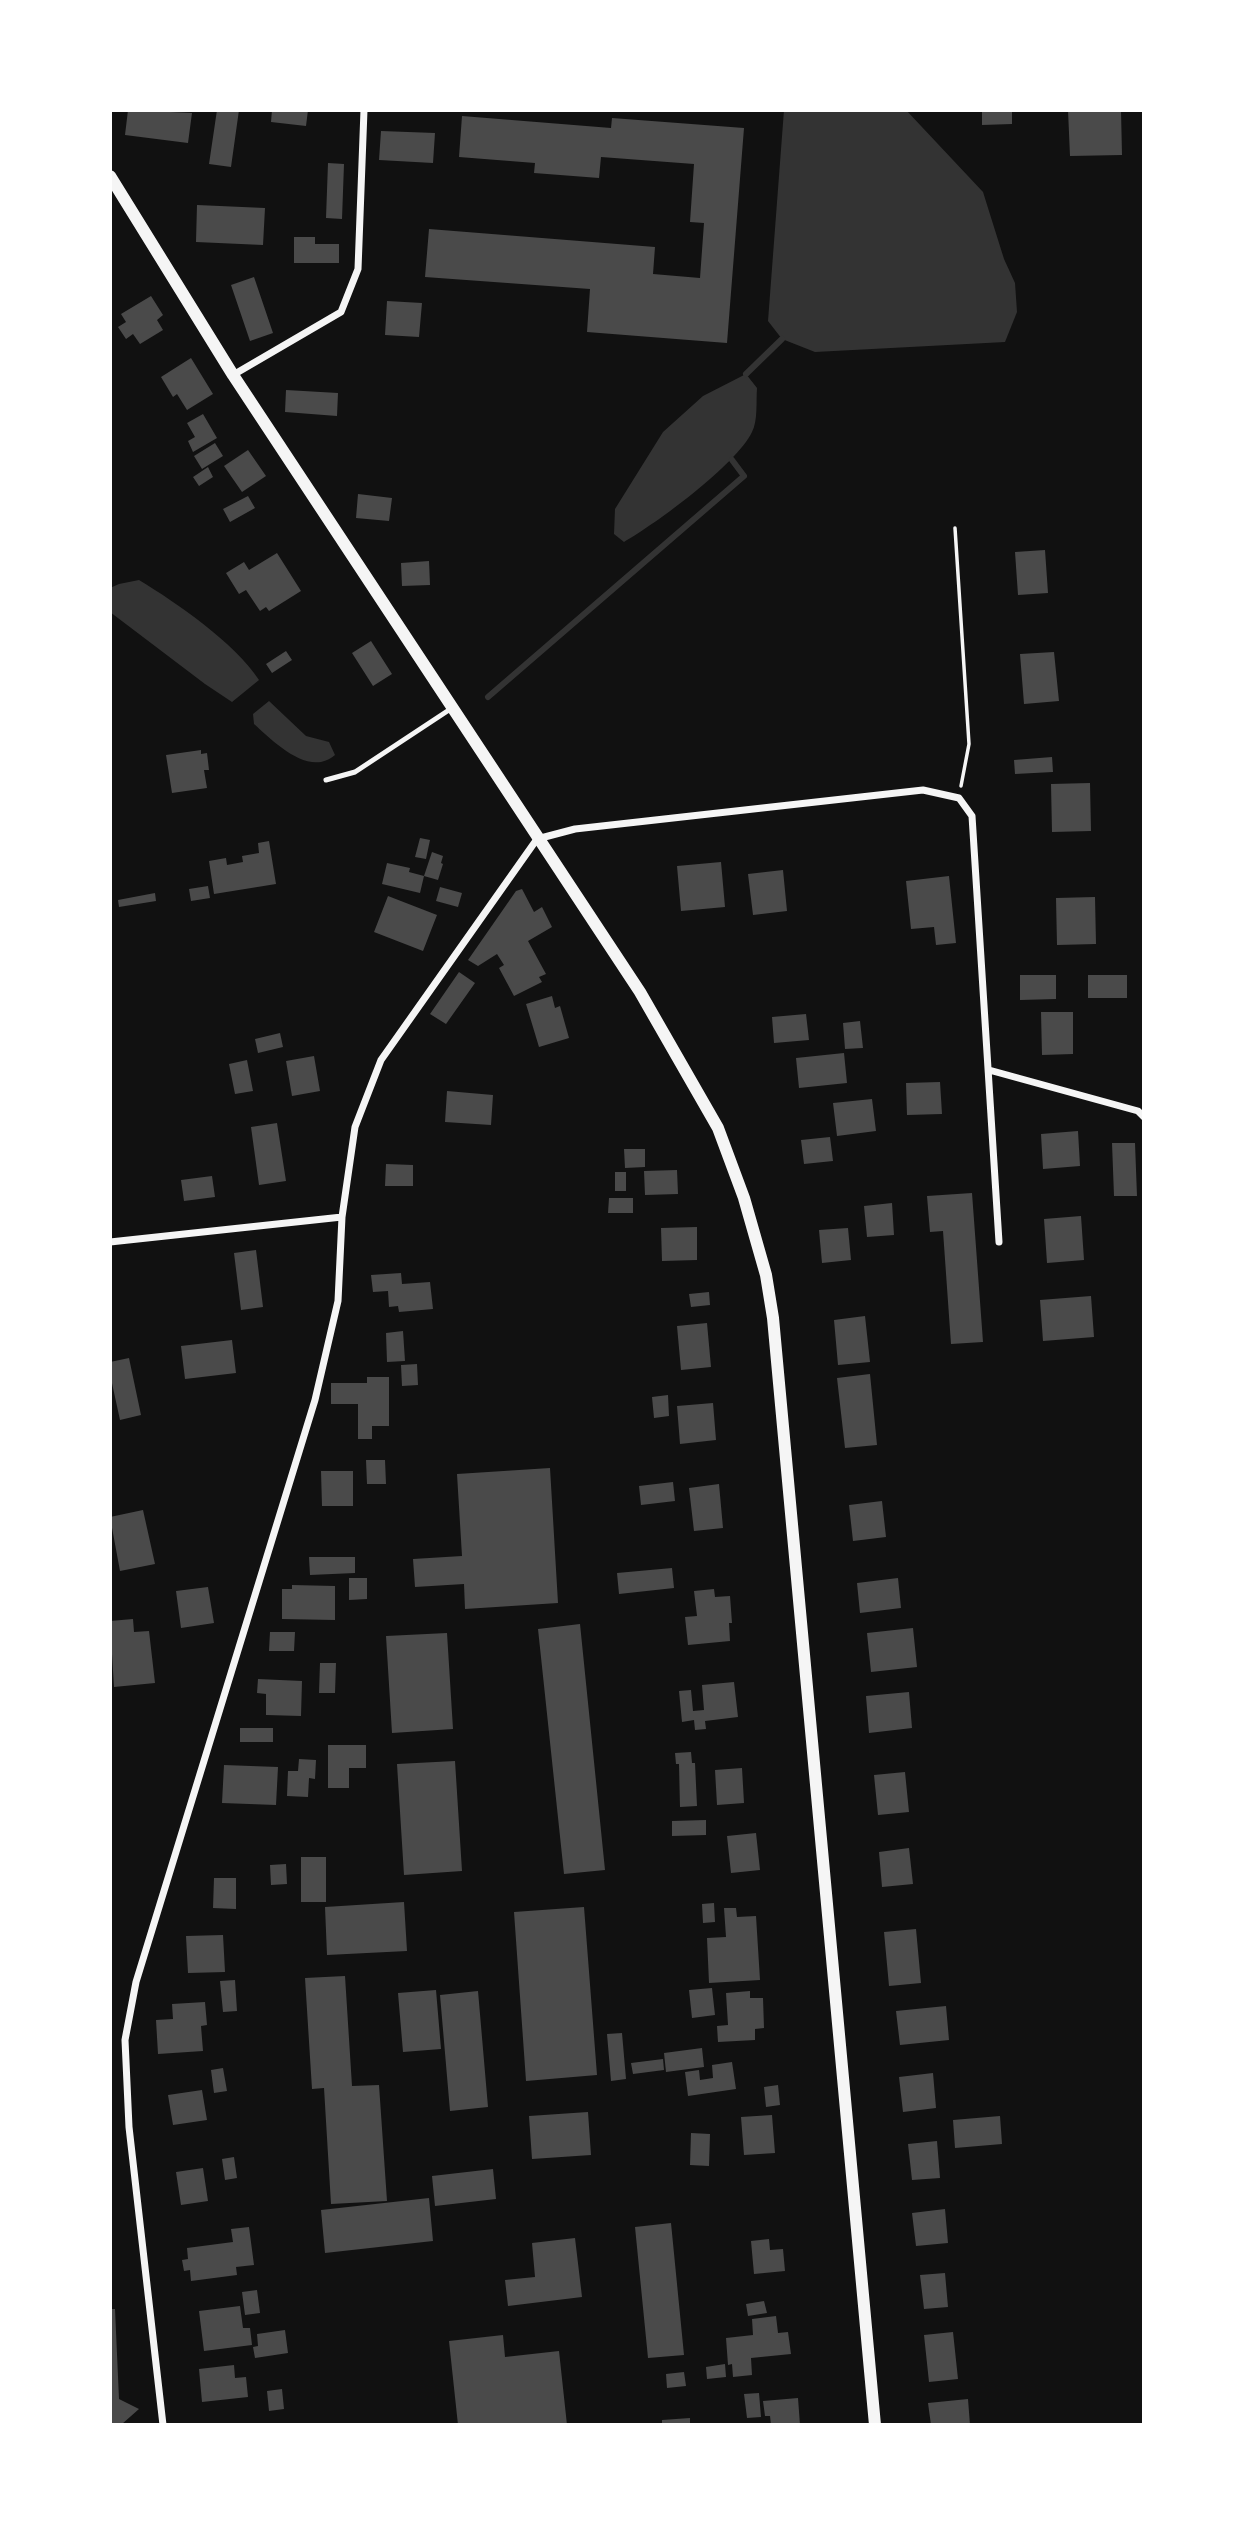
<!DOCTYPE html>
<style>
body{margin:0}
#map{position:relative;width:1254px;height:2535px;overflow:hidden;background:#111;font-family:Ubuntu,sans-serif}
canvas{display:block}
.frame{position:absolute;inset:0;border:112px solid #fff;pointer-events:none}
</style>
<div id="map">
<canvas width="1254" height="2535"></canvas>
<div class="frame"></div>
</div>
<script>
const context = document.querySelector('canvas').getContext('2d');
context.lineJoin = 'round';
function fill(path, color) {
  context.fillStyle = color;
  context.fill(path, 'evenodd');
}
function stroke(path, color, width, dash) {
  context.strokeStyle = color;
  context.lineWidth = width;
  context.lineCap = dash ? 'butt' : 'round';
  context.setLineDash(dash || []);
  context.stroke(path);
}
const water = new Path2D(`
 M784 110H906L983 192 1004 259 1015 283 1017 312 1005 342 815 352 782 339 768 321Z
 M746 374 757 388C756 401 758 421 752 432 736 465 657 523 624 542L614 534 615 509 663 432 703 396Z
 M139 580C177 603 235 643 259 680L232 702 205 684 110 612V588L119 584Z
 M269 701 306 736 329 742 335 755C309 778 273 741 254 724L253 714Z`);
const stream = new Path2D(`
 M746 374 782 339
 M488 697 744 476 732 460`);
const building = new Path2D(`
 M128 110 192 113 188 143 125 135Z
 M217 110H239L231 167 209 164Z
 M272 110H308L306 126 271 122Z
 M982 110H1012V124L982 125Z
 M1068 110H1121L1122 155 1070 156Z
 M462 116 611 128 612 118 744 128 727 343 587 332 590 289 425 277 429 229 655 247 653 274 700 278 704 223 690 222 694 164 601 157 599 178 534 173 535 163 459 157Z
 M381 131 435 133 433 163 379 160Z
 M328 163 344 164 342 219 326 218Z
 M197 205 265 208 263 245 196 242Z
 M294 237H315V244H339V263H294Z
 M254 277 273 333 250 341 231 285Z
 M151 296 163 315 157 320 163 330 140 344 133 334 126 339 118 327 126 322 121 314Z
 M387 301 422 303 419 337 385 335Z
 M191 358 213 394 187 410 177 394 173 397 161 377Z
 M286 390 338 393 337 416 285 412Z
 M203 414 217 438 193 452 188 441 195 437 187 423Z
 M215 443 223 456 202 469 194 456Z
 M248 450 266 476 242 492 224 466Z
 M208 467 213 477 199 486 193 477Z
 M358 494 392 498 389 521 356 518Z
 M248 496 255 508 230 522 223 509Z
 M1045 550 1048 593 1018 595 1015 552Z
 M277 553 301 591 269 611 266 607 260 611 246 590 239 594 226 573 244 562 249 570Z
 M429 561 430 585 402 586 401 563Z
 M371 641 392 674 373 686 352 653Z
 M286 651 292 660 272 673 266 664Z
 M1054 652 1059 701 1024 704 1020 654Z
 M201 750V754L207 753 209 770H204L207 788 172 793 166 755Z
 M1052 757 1053 772 1015 774 1014 760Z
 M1090 783 1091 831 1052 832 1051 784Z
 M420 838 430 840 426 859 415 857Z
 M269 841 276 884 214 894 209 861 226 858 227 865 243 862 242 856 259 853 258 843Z
 M432 852 443 856 441 863 443 864 438 880 424 876Z
 M721 862 725 907 681 911 677 866Z
 M387 863 410 868 409 872 424 876 420 893 382 884Z
 M783 870 787 911 753 915 748 874Z
 M949 876 956 943 936 945 934 927 911 929 906 881Z
 M208 886 210 898 191 901 189 889Z
 M440 887 462 893 458 907 436 901Z
 M522 889 534 912 542 907 552 927 528 941 546 974 539 977 542 982 514 996 499 968 504 965 497 954 478 966 468 960 516 891Z
 M155 893 156 901 119 907 118 900Z
 M388 896 437 915 423 951 374 932Z
 M1095 897 1096 944 1057 945 1056 898Z
 M459 972 475 983 446 1024 430 1014Z
 M1020 975H1056V999L1020 1000Z
 M1088 975H1127V998H1088Z
 M552 996 555 1008 560 1006 569 1038 539 1047 526 1004Z
 M1041 1012H1073V1054L1042 1055Z
 M806 1014 809 1040 774 1043 772 1017Z
 M860 1021 863 1048 845 1049 843 1023Z
 M280 1033 283 1047 258 1053 255 1039Z
 M844 1053 847 1083 799 1088 796 1058Z
 M314 1056 320 1091 292 1096 286 1061Z
 M247 1060 253 1091 235 1094 229 1064Z
 M940 1082 942 1114 907 1115 906 1083Z
 M447 1091 493 1095 491 1125 445 1122Z
 M872 1099 876 1131 837 1136 833 1103Z
 M277 1123 286 1181 259 1185 251 1127Z
 M1078 1131 1080 1166 1043 1169 1041 1134Z
 M830 1137 833 1161 804 1164 801 1140Z
 M1112 1143H1135L1137 1196H1114Z
 M624 1149H645V1167L625 1168Z
 M386 1164 413 1165V1186H385Z
 M677 1170 678 1194 645 1195 644 1171Z
 M615 1172H626V1191H615Z
 M212 1176 215 1197 184 1201 181 1180Z
 M972 1193 983 1342 951 1344 943 1231 930 1232 927 1196Z
 M609 1198H633V1213H608Z
 M892 1203 894 1235 867 1237 864 1206Z
 M1081 1216 1084 1260 1047 1263 1044 1219Z
 M697 1227V1260L662 1261 661 1228Z
 M848 1228 851 1260 822 1263 819 1230Z
 M256 1250 263 1307 241 1310 234 1253Z
 M401 1273 402 1284 430 1282 433 1309 399 1312 398 1306 389 1307 388 1291 373 1292 371 1275Z
 M709 1292 710 1305 691 1307 689 1294Z
 M1091 1296 1094 1337 1043 1341 1040 1300Z
 M865 1316 870 1362 838 1365 834 1320Z
 M707 1323 711 1367 681 1370 677 1326Z
 M403 1331 405 1361 387 1362 386 1333Z
 M232 1340 236 1373 185 1379 181 1346Z
 M129 1358 141 1415 120 1420 110 1374V1362Z
 M417 1364 418 1385 402 1386 401 1365Z
 M870 1374 877 1445 845 1448 837 1378Z
 M367 1377H389V1426H372V1439H358V1404H331V1383H367Z
 M668 1395 669 1416 654 1418 652 1397Z
 M713 1403 716 1440 680 1444 677 1406Z
 M366 1460H385L386 1484H367Z
 M550 1468 558 1603 465 1609 464 1584 415 1587 413 1559 462 1556 457 1474Z
 M321 1471H353V1506H322Z
 M673 1482 675 1501 641 1505 639 1486Z
 M719 1484 723 1528 694 1531 689 1488Z
 M882 1501 886 1537 853 1541 849 1505Z
 M143 1510 155 1564 120 1571 110 1517Z
 M309 1557H355V1573L310 1575Z
 M672 1568 674 1588 619 1594 617 1573Z
 M349 1578H367V1599L349 1600Z
 M898 1578 901 1608 860 1613 857 1583Z
 M292 1585 335 1586V1620L282 1619V1589H292Z
 M208 1587 214 1623 181 1628 176 1591Z
 M714 1589 715 1597 730 1596 732 1623H729L730 1641 688 1645 685 1617 697 1616 694 1591Z
 M133 1619 134 1632 149 1631 155 1683 114 1687 110 1621Z
 M580 1624 605 1870 564 1874 538 1629Z
 M913 1628 917 1667 871 1672 867 1633Z
 M270 1632H295L294 1651H269Z
 M447 1633 453 1729 392 1733 386 1636Z
 M320 1663H336L335 1693H319Z
 M258 1679 302 1681 301 1716 266 1715V1694L257 1693Z
 M734 1682 738 1717 705 1721 706 1729 695 1730 694 1720 682 1722 679 1691 691 1690 693 1711 704 1710 702 1685Z
 M909 1692 912 1728 869 1733 866 1696Z
 M240 1728H273V1742H240Z
 M328 1745H366V1768H349V1788H328Z
 M691 1752 692 1763H695L697 1806 680 1807 679 1764H676L675 1753Z
 M299 1759 316 1760 315 1779 309 1778 308 1797 287 1796 288 1771H298Z
 M455 1761 462 1871 404 1875 397 1764Z
 M224 1765 278 1767 276 1805 222 1803Z
 M742 1768 744 1803 717 1805 715 1770Z
 M905 1772 909 1812 878 1815 874 1775Z
 M706 1820V1835L672 1836V1821Z
 M756 1833 760 1870 731 1873 727 1836Z
 M909 1848 913 1884 882 1887 879 1852Z
 M301 1857H326V1902H301Z
 M286 1864 287 1884 271 1885 270 1865Z
 M214 1878H236V1909L213 1908Z
 M404 1902 407 1951 327 1955 325 1907Z
 M714 1903 715 1922 703 1923 702 1904Z
 M584 1907 597 2075 526 2081 514 1912Z
 M724 1908H736L737 1917 756 1916 760 1980 709 1983 707 1938 726 1937Z
 M916 1929 921 1983 889 1986 884 1932Z
 M223 1935 225 1972 188 1973 186 1936Z
 M345 1976 352 2086 379 2085 387 2201 331 2204 324 2088 312 2089 305 1978Z
 M235 1980 237 2011 223 2012 220 1981Z
 M712 1988 715 2015 692 2018 689 1990Z
 M436 1990 441 2049 403 2052 398 1993Z
 M478 1991 488 2107 450 2111 440 1995Z
 M750 1991V1998H763L764 2028 755 2029V2040L718 2042 717 2026 728 2025 726 1993Z
 M205 2002 207 2025 201 2026 203 2051 158 2054 156 2020 173 2019 172 2004Z
 M946 2006 949 2040 900 2045 896 2011Z
 M622 2033 626 2079 611 2081 607 2034Z
 M702 2048 704 2067 666 2072 664 2053Z
 M663 2059 664 2070 633 2074 631 2063Z
 M732 2062 736 2089 688 2096 685 2072 699 2070 700 2080 713 2078 712 2065Z
 M223 2068 227 2091 214 2093 211 2070Z
 M933 2073 936 2108 903 2112 899 2077Z
 M778 2085 780 2105 766 2107 764 2087Z
 M202 2090 207 2120 173 2125 168 2095Z
 M588 2112 591 2155 532 2159 529 2116Z
 M772 2115 775 2153 744 2155 741 2117Z
 M1000 2116 1002 2144 955 2148 953 2120Z
 M691 2133 710 2134 709 2166 690 2165Z
 M937 2141 940 2178 912 2180 908 2144Z
 M234 2157 237 2178 225 2180 222 2159Z
 M203 2168 208 2201 181 2205 176 2172Z
 M493 2169 496 2199 435 2206 432 2176Z
 M429 2198 433 2241 325 2253 321 2210Z
 M945 2209 948 2243 916 2246 912 2213Z
 M671 2223 684 2355 648 2358 635 2227Z
 M249 2227 254 2265 236 2267 237 2275 191 2281 190 2270 184 2271 182 2260 188 2259 187 2248 233 2242 231 2229Z
 M575 2238 582 2297 508 2306 505 2280 535 2277 532 2243Z
 M769 2239 770 2250 783 2249 785 2271 754 2274 751 2241Z
 M945 2273 948 2307 924 2309 920 2275Z
 M257 2290 260 2313 245 2315 242 2292Z
 M764 2301 767 2313 748 2316 746 2304Z
 M240 2306 243 2328H250L252 2345 204 2351 199 2311Z
 M110 2309H115L119 2399 139 2409 122 2424H110Z
 M776 2316 778 2333 788 2332 791 2354 751 2358 752 2375 733 2377 732 2364 728 2365 726 2338 753 2335 752 2319Z
 M285 2330 288 2353 255 2358 253 2347 258 2346 257 2334Z
 M953 2332 958 2379 929 2382 924 2335Z
 M503 2335 505 2357 559 2351 567 2425H458L449 2341Z
 M725 2364 726 2377 707 2379 706 2367Z
 M234 2365 235 2378 246 2377 248 2397 202 2402 199 2369Z
 M684 2372 686 2386 667 2388 666 2374Z
 M282 2389 284 2409 269 2411 267 2391Z
 M759 2393 761 2417 747 2418 744 2394Z
 M798 2398 800 2425H771L770 2416H765L763 2401Z
 M968 2399 970 2425H931L928 2403Z
 M690 2418V2425H662V2420Z`);
const path = new Path2D(`
 M955 528 969 744 961 786`);
const service = new Path2D(`
 M326 780 355 772 452 708`);
const minor = new Path2D(`
 M233 375 341 312 358 269 364 110
 M989 1070 1138 1111 1144 1117
 M110 1242 342 1217
 M163 2425 129 2127 125 2040 136 1982 315 1400 338 1301 342 1217 355 1127 381 1060 537 839 575 829 923 790 959 798 972 816 999 1242`);
const tertiary = new Path2D(`
 M110 176 233 375 640 992 718 1128 744 1198 766 1275 773 1318 875 2425`);
fill(water, '#333');
stroke(stream, '#333', 6);
fill(building, '#4a4a4a');
stroke(path, '#f5f5f5', 3.5);
stroke(service, '#f5f5f5', 5);
stroke(minor, '#f5f5f5', 7);
stroke(tertiary, '#f5f5f5', 12);
</script>
